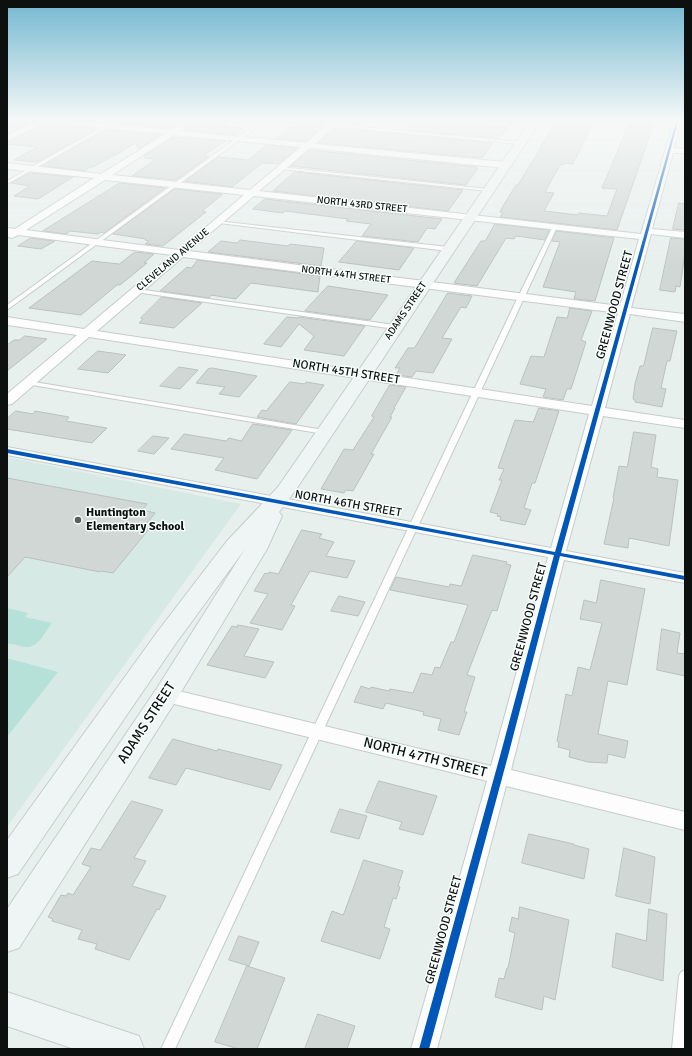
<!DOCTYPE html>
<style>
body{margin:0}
#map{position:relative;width:692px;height:1056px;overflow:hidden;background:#e8f0ee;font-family:Signika,sans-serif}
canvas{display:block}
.frame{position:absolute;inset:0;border:8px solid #0c1110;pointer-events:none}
</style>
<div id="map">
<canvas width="692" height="1056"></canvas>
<div class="frame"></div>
</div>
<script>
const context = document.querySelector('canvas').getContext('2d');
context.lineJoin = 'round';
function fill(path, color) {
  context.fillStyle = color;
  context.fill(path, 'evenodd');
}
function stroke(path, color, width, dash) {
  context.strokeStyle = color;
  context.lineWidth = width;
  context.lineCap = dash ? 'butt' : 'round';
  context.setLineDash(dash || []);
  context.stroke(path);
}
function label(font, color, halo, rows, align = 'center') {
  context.font = font + ' Signika,sans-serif';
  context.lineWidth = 3;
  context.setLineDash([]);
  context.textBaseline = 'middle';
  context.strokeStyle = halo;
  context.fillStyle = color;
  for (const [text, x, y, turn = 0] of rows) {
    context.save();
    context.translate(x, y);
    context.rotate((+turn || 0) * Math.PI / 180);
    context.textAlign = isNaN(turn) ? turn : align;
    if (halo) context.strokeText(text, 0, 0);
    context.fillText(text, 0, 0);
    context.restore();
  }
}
const built = new Path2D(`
 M7 457 241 504 7 827V737L57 672 7 660Z`);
const green = new Path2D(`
 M7 608 28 613 25 617 52 623C45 631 39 648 26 647 19 647 14 643 7 644Z
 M7 658 58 672 7 737Z`);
const building = new Path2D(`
 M123 119 157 120 184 119 171 128 118 123Z
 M198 119H234L224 126 244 128 235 135 184 130Z
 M307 119H331L306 141 275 139 291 126 296 127Z
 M344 119H369L362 125 340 123Z
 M558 119 594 121 573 164 565 163 563 165H560L545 192 554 193 544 211 578 215 579 213 607 216 617 189 602 188 629 124 653 126 617 230 500 217 503 213 500 212 503 206 516 185H518L542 146H541L549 133Z
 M428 120 488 125 508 127 499 138 406 130 414 122 424 123Z
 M7 122 27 124 7 134Z
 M46 124 97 129 37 162 14 160 37 147 7 144V142Z
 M335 128 493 143 482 158 319 143Z
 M106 130 160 135 139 149 135 143 116 155H114L93 167H90L84 171 43 166Z
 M174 137 225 141 203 156H209L176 180 132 176 156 159 145 158 144 156Z
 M267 145 297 148 278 164 262 163 232 187 185 181 218 157 248 160Z
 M310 150 476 167 475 168H478L466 185 291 166Z
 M295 172 463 190 448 211 273 191Z
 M30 173 73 177 38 199 14 196 30 186 11 183Z
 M120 183 165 188 104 233 101 232 98 234 70 231 66 234 43 231Z
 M175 189 223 194 202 211 206 212 163 246 145 244 149 241 145 240 146 239 113 234Z
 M265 199 442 219 435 229 427 228 418 242 362 236 371 224 346 221 348 219 285 211 283 213 253 209Z
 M679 203 685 204V230L673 229Z
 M495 224 549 230 545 240 516 236 514 239 506 238 477 286 454 283 481 241H485Z
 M557 231 614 238 595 301 574 299 576 292 543 287 560 242 552 241Z
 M31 238 55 241 41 249 18 246Z
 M671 238 685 239V253L680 287 676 286 675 292 660 290Z
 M240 240 288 246 290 244 324 248 321 266 208 252 221 241 237 243Z
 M357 241 414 248 399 270 339 262Z
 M135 252 154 254 144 263H147L120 285H117L81 315 29 308 92 261 119 264Z
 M198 260 320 276 318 292 251 283 236 299 211 295 209 298 160 291 187 267 191 268Z
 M328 286 388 295 370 320 305 311Z
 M448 293 472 296 466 308 461 307 442 338 452 339 433 373 416 371 412 377 396 375 400 368H395L408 348H414L415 347Z
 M162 297 202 303 174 328 139 323 143 319 141 318Z
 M570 308 592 311 581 340 586 342 571 389H567L563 400 543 397 546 389 520 384 531 356 544 357 557 317 567 318Z
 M287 317 298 318 299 317 365 326 344 356 304 350 314 336 299 324 281 347 264 344Z
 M653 328 677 331 670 361H667L661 388 666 389 662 407 635 402V400L633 399 635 384 640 366H643L644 364Z
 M25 336 47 339 7 371V345L14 340H19Z
 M98 351 126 355 108 373 78 369Z
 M179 367 198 370 180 389 160 386Z
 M212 368 257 376 239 397 219 394 225 387 196 383 208 369Z
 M290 382 305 384 306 382 324 385 296 424 257 417 262 410 266 411Z
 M390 385 406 387 394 408H395L390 417H392L371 454H374L353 491 346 490 344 493 321 489 344 449 353 450 374 417 372 416Z
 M539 408 559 411 535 483H532L524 508 531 510 525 525 500 520 501 517 497 516 498 514 490 512 502 480H499L504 469 498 468 515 420 533 422Z
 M16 411 33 414 35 411 69 417 66 421 107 428 92 443 7 429V419Z
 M253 424 292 430 257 479 215 470 224 458 171 449 184 434 226 441 229 438 241 441Z
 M634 432 656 435 651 467 658 469 657 477 678 480 669 546 629 538 628 548 604 544 614 498H613L619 466 627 467Z
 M153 436 169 438 154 454 138 451Z
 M7 478 147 504 142 510 155 513 143 528 149 529 113 573 101 571 100 572 25 557 7 577Z
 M302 530 322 534 319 538 334 542 326 556 355 561 347 578 310 571 291 605 295 606 282 630 250 623 268 594 254 591 265 573 268 574 269 572 278 574Z
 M473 555 507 562 506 564 511 565 497 611 492 610 467 675 475 677 464 712H467L459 735 438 730 441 719 423 715 424 712 386 703 383 709 354 702 361 686 370 689 371 687 389 691 390 689 413 693 421 673 432 675 435 667 440 668 451 642H454L468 605 390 590 396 577 449 587 450 584 461 586Z
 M601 580 645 589 627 685 608 681 598 734 628 741 625 758 608 754 607 763 588 762 569 757 570 750 558 747 559 742 557 741 566 694 572 696 578 667 590 670 602 623 580 619 584 600 596 603Z
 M339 596 365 602 358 616 331 611Z
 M238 625 259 629 244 656 274 662 265 678 207 665 232 626 237 627Z
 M662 629 680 633 677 653 685 654V676L657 670Z
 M173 739 217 751 218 749 282 765 270 790 186 768 176 785 149 778Z
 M379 781 437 796 423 835 399 829 402 822 366 812Z
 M132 801 163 810 134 858 146 861 132 886 166 896 159 910 157 909 129 960 95 949 97 944 78 939 82 930 52 921 53 919 48 917 61 895 66 896 68 893 73 895 91 867 82 864 91 848 100 850Z
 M340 809 367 816 359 839 331 832Z
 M529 834 574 844V845L589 849 584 879 522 863Z
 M624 848 655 857 650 904 616 896Z
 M364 860 403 871 398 886 400 887 396 899 393 898 384 927 390 929 380 959 321 941 332 911 343 915Z
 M520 907 569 920 555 1000 544 996 542 1010 495 997 499 978 504 979 507 968H508L515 933 509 931 512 917 518 919Z
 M649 909 667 914 663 981 612 967 616 933 646 941Z
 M239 936 259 942 249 966 229 960Z
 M247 966 285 978 257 1049H239L215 1042Z
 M318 1014 355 1026 347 1049H305Z`);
const service = new Path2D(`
 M117 119H122L7 184V181Z
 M263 119H268L7 310V305Z
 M331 124 520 142 522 143 520 144 332 126Z
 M280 167 488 189 490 190 488 191 282 169 280 168Z
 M217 221 448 247 451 249 448 251 219 223 217 222Z
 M553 226 557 227 175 1049H161L518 297Z
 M137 289 395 325 398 327 395 329 135 292V290Z
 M28 381 324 430 328 432 324 434 26 384 25 383Z
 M685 970V1049H672L679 976 681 972Z`);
const minor = new Path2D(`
 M36 119H67L171 130 187 119H197L180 131 306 143 334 119H343L315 144 505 162 509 165 505 168 310 148 259 191 641 234 673 124 646 121 642 119 685 121V125H680L674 148 685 149V153H673L652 229 685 232V238L651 234 631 308 685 314V322L630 314 605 408 685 420V428L603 416 566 551 685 573V583L564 560 511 770 685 812V830L506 786 437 1049H411L487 781 166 702 159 700 156 695 159 690 166 688 491 766 548 557 7 455V447L551 548 589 414 89 337 12 404 7 405V394L77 335 7 325V317L84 329 172 255 18 235 12 238 8 237 7 228 15 229 94 178 7 169V163L101 174 165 134 46 122 7 141V136L37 120ZM174 135 301 147 250 190 112 175ZM105 180 244 195 179 250 26 230ZM254 196 639 239 620 306 189 251ZM183 257 618 313 592 406 97 331Z
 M487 119C499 119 530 116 538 123L534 125 491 121Z`);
const secondary = new Path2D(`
 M532 119H542L295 491 279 512 282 516 267 549 175 702 19 948 7 952V909L157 688 245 549 176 643 18 874 7 878V840L158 631 227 541 278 487Z
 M7 992 139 1036 144 1049H74L7 1026Z`);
const cycleway = new Path2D(`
 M677 121 678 122 561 553 685 576V580L560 556 508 756 429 1049H419L500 756 554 555 7 453V449L555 552 676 122Z`);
const markers = [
 [78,520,4,"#595f5e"]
];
const farStreetnames = [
 ["NORTH 43RD STREET",362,205,6],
 ["CLEVELAND AVENUE",173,260,-40],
 ["NORTH 44TH STREET",346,275,7],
 ["ADAMS STREET",406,311,-56]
];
const streetNames = [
 ["GREENWOOD STREET",615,305,-75],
 ["NORTH 45TH STREET",346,372,9],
 ["NORTH 46TH STREET",348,504,10],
 ["GREENWOOD STREET",529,617,-75],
 ["GREENWOOD STREET",444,930,-75]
];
const poiNames = [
 ["Huntington",86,513],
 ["Elementary School",86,527]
];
const nearStreetnames = [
 ["ADAMS STREET",147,723,-57],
 ["NORTH 47TH STREET",425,758,14]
];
fill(built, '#d7e9e4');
fill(green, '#b5e1d8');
fill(building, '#d0d7d5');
stroke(building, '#bac0bf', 1);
stroke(service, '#c6ccca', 2);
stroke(minor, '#c6ccca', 2);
stroke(secondary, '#c6ccca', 2);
fill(service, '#fcfdfc');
fill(minor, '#fcfdfc');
fill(secondary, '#eff5f4');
fill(cycleway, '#0057b8');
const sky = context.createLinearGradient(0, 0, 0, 267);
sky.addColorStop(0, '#73b8d1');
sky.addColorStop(0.45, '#f5f8f7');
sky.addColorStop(1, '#f5f8f700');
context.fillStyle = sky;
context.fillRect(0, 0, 692, 267);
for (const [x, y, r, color] of markers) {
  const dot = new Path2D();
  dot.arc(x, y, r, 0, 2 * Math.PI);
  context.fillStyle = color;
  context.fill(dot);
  stroke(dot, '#f8fffd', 1.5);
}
label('10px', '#0c1110', '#f8fffd', farStreetnames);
label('12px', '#0c1110', '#f8fffd', streetNames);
label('bold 12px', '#0c1110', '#f8fffd', poiNames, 'left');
label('14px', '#0c1110', '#f8fffd', nearStreetnames);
</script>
